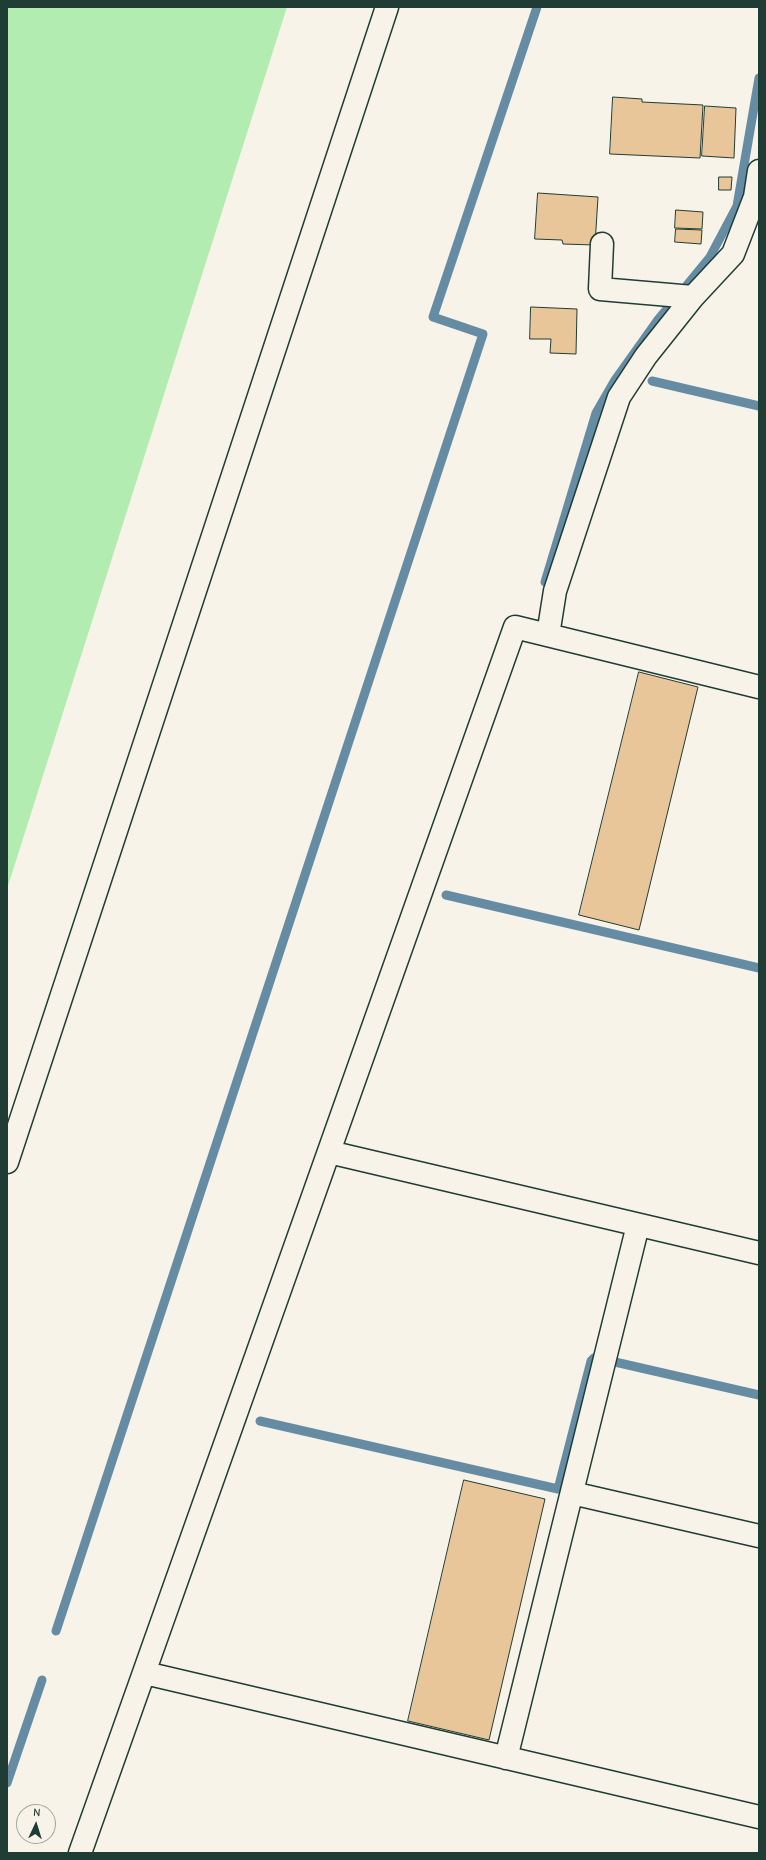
<!DOCTYPE html>
<style>
body{margin:0}
#map{position:relative;width:766px;height:1860px;overflow:hidden;background:#f7f3e8;font-family:"Comic Neue",sans-serif}
canvas{display:block}
.frame{position:absolute;inset:0;border:8px solid #1f3d34;pointer-events:none}
.north{position:absolute;left:16px;top:1804px;width:40px;height:40px;box-sizing:border-box;background:#f7f3e8;border:1px solid #a1aaa0;border-radius:50%;rotate:4deg;font-size:11px;font-weight:700;line-height:16px;text-align:center;color:#1f3d34}
.north::after{content:'';display:block;margin:auto;width:14px;height:18px;background:#1f3d34;clip-path:polygon(50% 0,100% 100%,50% 72%,0 100%)}
</style>
<div id="map">
<canvas width="766" height="1860"></canvas>
<div class="frame"></div>
<div class="north">N</div>
</div>
<script>
const context = document.querySelector('canvas').getContext('2d');
context.lineJoin = 'round';
function fill(path, color) {
  context.fillStyle = color;
  context.fill(path, 'evenodd');
}
function stroke(path, color, width, dash) {
  context.strokeStyle = color;
  context.lineWidth = width;
  context.lineCap = dash ? 'butt' : 'round';
  context.setLineDash(dash || []);
  context.stroke(path);
}
const green = new Path2D(`
 M7 7H287L7 889Z`);
const stream = new Path2D(`
 M687 285 710 257 737 206 759 78
 M652 381 759 406
 M545 582 596 413 615 380 657 321 672 303
 M446 895 759 968
 M615 1362 759 1395
 M260 1421 558 1489 591 1361 594 1358
 M56 1631 483 334 433 317 537 7
 M7 1783 42 1680`);
const building = new Path2D(`
 M613 97 642 99V102L703 105 700 158 610 154Z
 M705 106 736 108 734 158 702 156Z
 M719 177H732L731 190H719Z
 M538 193 598 197 595 245 563 244 562 240 535 239Z
 M676 210 703 212 702 229 675 228Z
 M676 229 702 230 701 244 675 242Z
 M531 307 577 309 576 354 550 353 551 339H530Z
 M639 672 698 687 639 930 579 915Z
 M464 1480 545 1499 489 1740 408 1721Z`);
const minor = new Path2D(`
 M602 244 600 289 693 297
 M548 635 555 591 619 397 646 356 693 297 733 254 755 197 759 171
 M329 1152 759 1253
 M7 1162 387 7
 M572 1493 759 1536
 M145 1673 759 1817
 M506 1758 638 1225
 M80 1853 515 627 759 687`);
fill(green, '#b2ecb1');
stroke(stream, '#668ca4', 9);
fill(building, '#e9c59a');
stroke(building, '#1f3d34', 1);
stroke(minor, '#1f3d34', 25);
stroke(minor, '#f7f3e8', 22);
</script>
